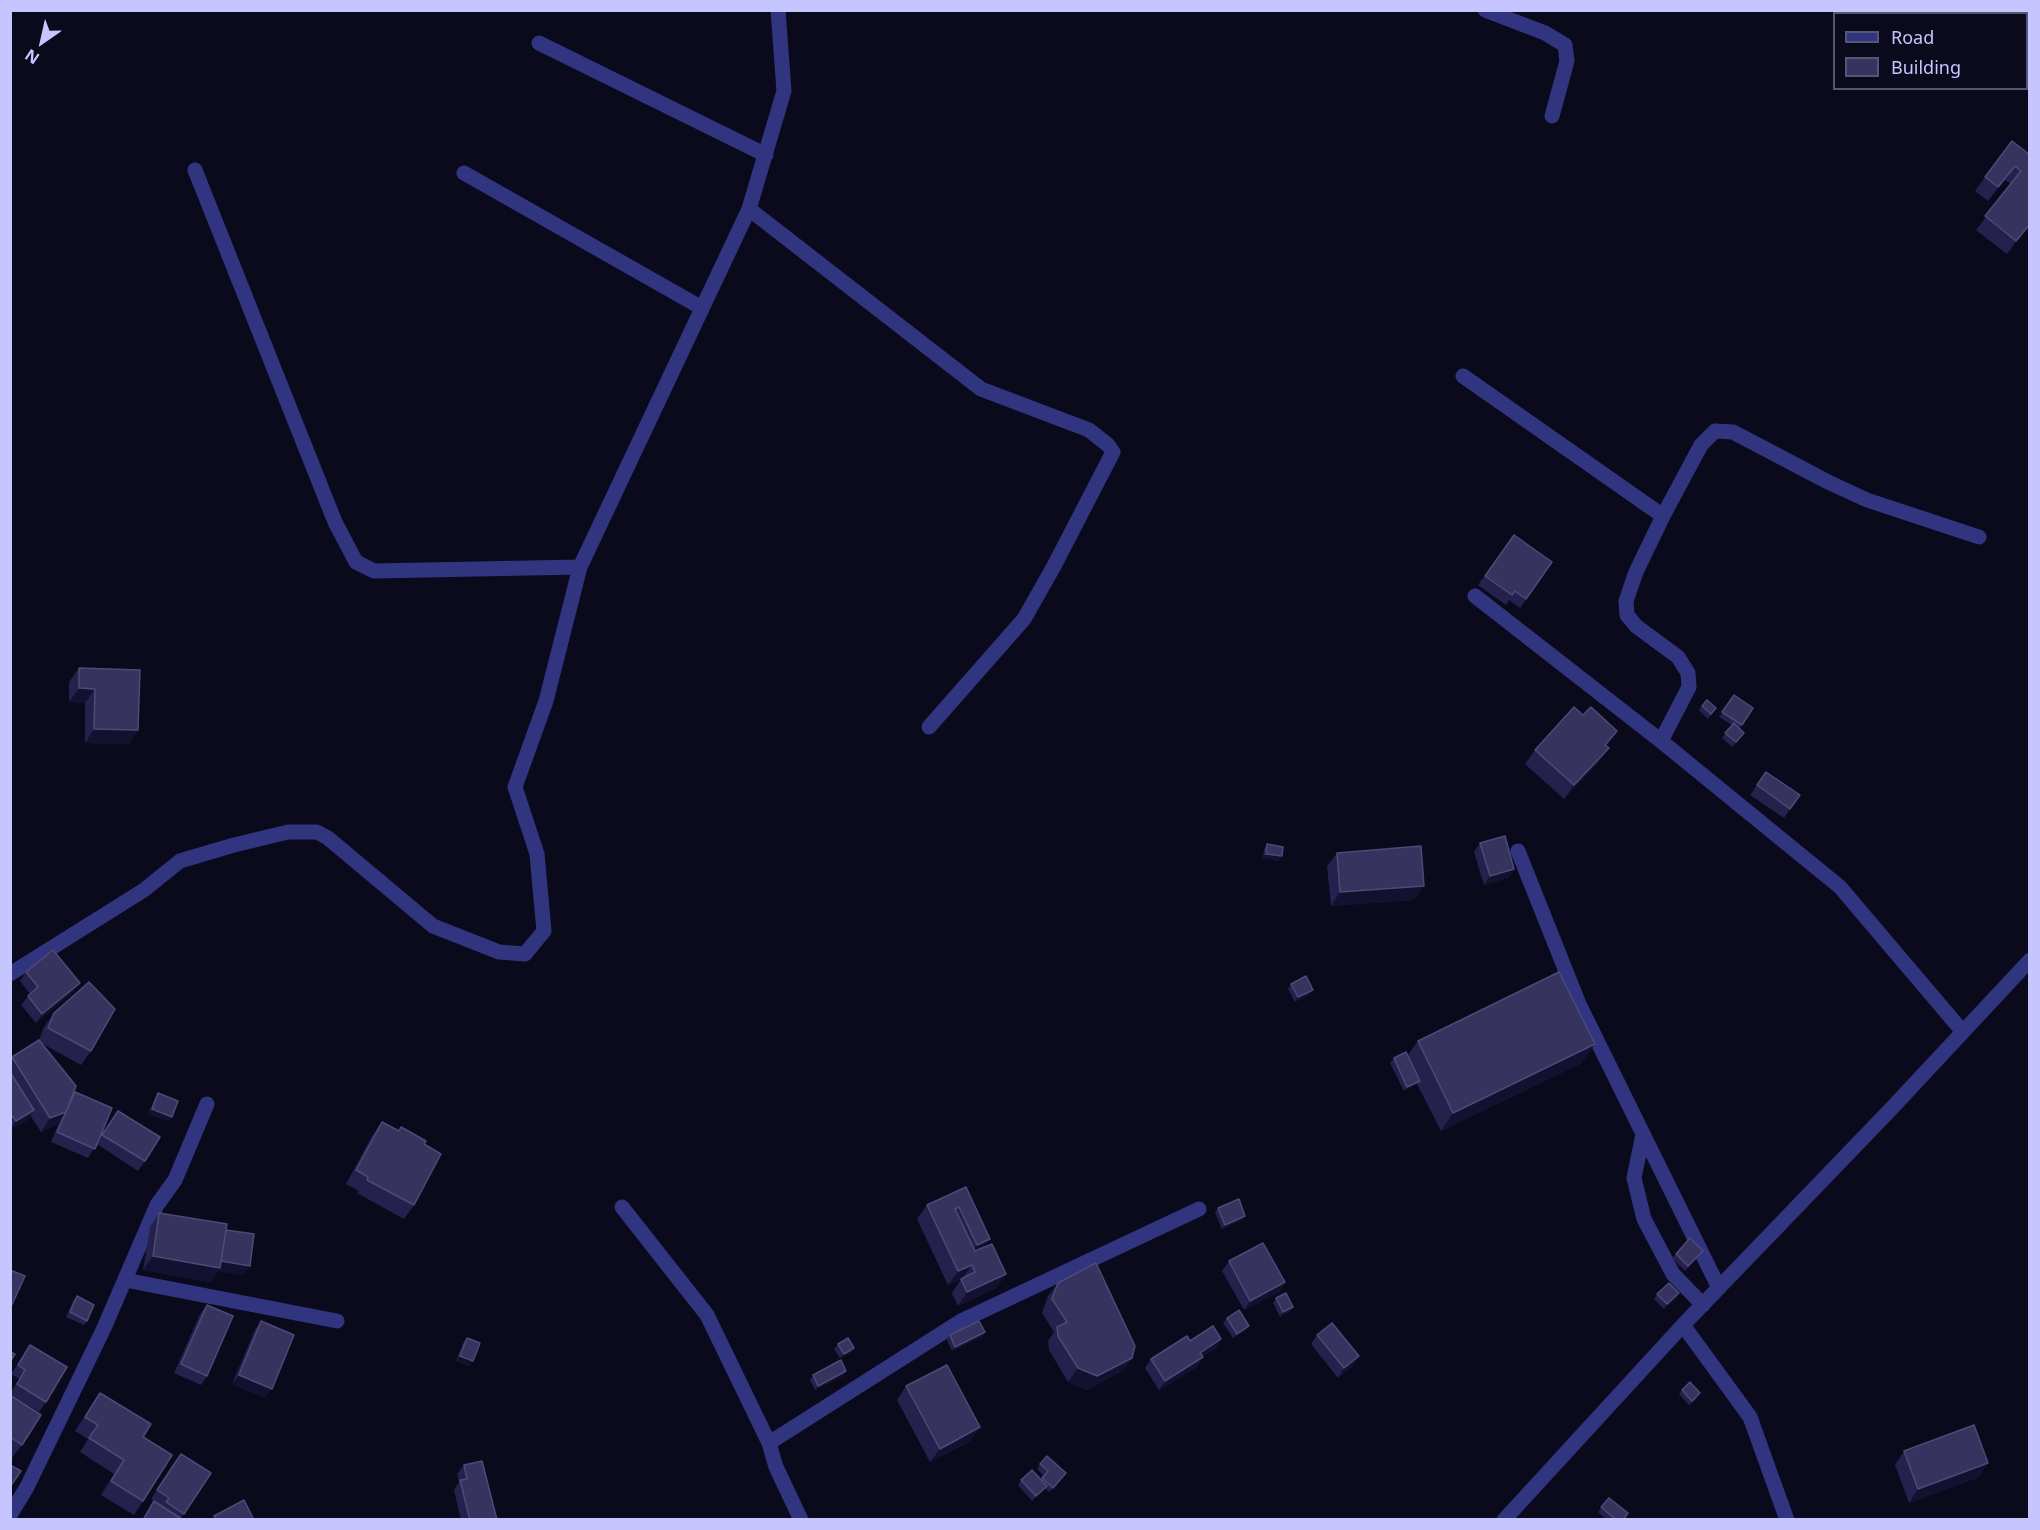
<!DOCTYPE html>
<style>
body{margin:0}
#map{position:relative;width:2040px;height:1530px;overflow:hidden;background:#0b0a1c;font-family:"Noto Sans",sans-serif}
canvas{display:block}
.frame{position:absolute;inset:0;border:12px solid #c6c5ff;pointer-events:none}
.legend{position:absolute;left:1833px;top:12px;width:195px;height:78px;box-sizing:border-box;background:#0b0a1c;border:2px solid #565577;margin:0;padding:8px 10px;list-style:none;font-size:18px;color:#c6c5ff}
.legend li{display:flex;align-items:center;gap:12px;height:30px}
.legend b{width:30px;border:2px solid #565577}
.north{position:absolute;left:12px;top:12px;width:60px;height:60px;-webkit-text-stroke:4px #0b0a1c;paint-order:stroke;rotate:214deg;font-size:16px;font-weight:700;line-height:24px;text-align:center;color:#c6c5ff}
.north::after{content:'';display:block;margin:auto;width:21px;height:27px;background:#c6c5ff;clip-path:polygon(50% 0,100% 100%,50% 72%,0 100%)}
</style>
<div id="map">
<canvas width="2040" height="1530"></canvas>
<div class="frame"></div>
<ul class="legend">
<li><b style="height:8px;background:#31357f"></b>Road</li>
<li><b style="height:16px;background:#36335f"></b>Building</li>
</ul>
<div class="north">N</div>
</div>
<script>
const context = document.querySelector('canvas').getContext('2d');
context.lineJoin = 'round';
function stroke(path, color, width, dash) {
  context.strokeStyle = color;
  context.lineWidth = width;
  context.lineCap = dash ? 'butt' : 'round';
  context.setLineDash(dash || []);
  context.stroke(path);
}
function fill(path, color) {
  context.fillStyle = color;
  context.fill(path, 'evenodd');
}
const minor = new Path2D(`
 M1485 10 1545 33 1565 45 1567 61 1552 116
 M539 43 766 155
 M195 170 335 522 356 562 374 571 580 567
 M464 173 702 308
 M749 209 981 389 1089 430 1108 445 1113 452 1054 566 1024 619 929 727
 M1463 376 1663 516
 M1475 596 1661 741 1840 887 1963 1032
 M1661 741 1689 687 1688 673 1678 657 1636 626 1627 615 1626 601 1636 572 1663 516 1701 445 1715 431 1733 432 1828 482 1867 500 1979 537
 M1518 851 1579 1004 1719 1288
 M10 974 144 890 180 861 234 845 288 832H317L328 838 433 926 499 952 525 954 544 931 537 854 515 787 546 701 580 567 749 209 784 91 778 10
 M1643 1134 1634 1178 1644 1219 1673 1274 1703 1305
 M622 1207 707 1315 769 1443 776 1467 801 1520
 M125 1280 337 1321
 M1683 1325 1750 1417 1787 1520
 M769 1443 961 1321 1199 1209
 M10 1515 27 1487 104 1328 157 1205 175 1180 207 1104
 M1504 1520 1683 1325 1891 1109 2030 960`);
const wall = new Path2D(`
 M2030 155V225L2007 254 1976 230 2011 184 2005 180 1988 201 1975 191 1985 177Z
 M1514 535 1552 562 1520 608 1509 600 1506 605 1478 585Z
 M79 668 138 730 128 744 85 743V703L69 702V682Z
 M1734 695 1753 708 1740 728 1741 737 1732 747 1722 738 1732 725 1719 717Z
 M1702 706 1716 708 1708 719 1699 710Z
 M1607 746 1599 762 1564 799 1525 764 1535 750Z
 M1766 772 1800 795 1784 818 1750 795Z
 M1480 843 1514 869 1508 878 1484 885 1474 852Z
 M1267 844 1279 861 1263 858 1264 849Z
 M1337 853 1414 900 1331 906 1327 866Z
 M26 972 73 992 36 1023 21 1005 30 994 20 981Z
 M1291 984 1310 994 1295 1002 1288 989Z
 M54 1013 91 1051 81 1065 43 1044 71 1098 75 1092 99 1139 118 1111 145 1161 138 1171 97 1144 88 1158 51 1142 61 1118 56 1125 41 1132 30 1115 27 1120 10 1130V1059L12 1057 39 1040 44 1027Z
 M1418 1041 1582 1063 1441 1131 1417 1084 1404 1091 1390 1063 1394 1058 1408 1055Z
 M158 1093 172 1117 169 1121 148 1114 155 1098Z
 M382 1122 424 1144 414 1205 404 1219 357 1193 359 1191 346 1184 372 1136Z
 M966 1187 990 1239 984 1247 1006 1274 996 1288 958 1306 952 1293 961 1279 948 1285 917 1219 927 1205Z
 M1218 1208 1242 1220 1222 1229 1215 1213Z
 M159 1213 226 1230 243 1275 218 1271 210 1282 143 1270 150 1227Z
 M1703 1251 1685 1271 1672 1258 1676 1254Z
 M1229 1261 1285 1282 1279 1292 1244 1310 1222 1271Z
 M1058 1283 1132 1358 1122 1371 1087 1390 1068 1382 1049 1350 1048 1341 1054 1332 1042 1313 1048 1296Z
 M1657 1294 1676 1298 1664 1309 1654 1299Z
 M77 1296 87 1321 84 1325 66 1317 73 1301Z
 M1276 1298 1293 1307 1290 1312 1280 1317 1273 1303Z
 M207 1305V1376L201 1385 174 1373 200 1314Z
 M1227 1318 1249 1326 1245 1331 1233 1338 1223 1323Z
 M261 1321 265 1398 232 1384 255 1330Z
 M985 1332 982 1337 952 1351 947 1340 950 1335Z
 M1317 1335 1353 1366 1338 1378 1311 1344Z
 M467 1338 469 1366 456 1361 463 1343Z
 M1221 1339 1215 1349 1203 1356 1197 1367 1159 1390 1145 1368 1151 1359 1190 1341Z
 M838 1344 854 1348 851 1352 840 1358 834 1349Z
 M30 1345 46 1402 39 1412 10 1394 19 1379 11 1374Z
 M846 1371 843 1376 815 1390 810 1380 813 1375Z
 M906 1386 971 1441 930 1462 897 1400Z
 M1682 1390 1697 1398 1689 1405 1679 1394Z
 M100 1393 143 1437V1501L134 1515 101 1495 114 1474 80 1452 88 1439 75 1431Z
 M10 1395 22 1445 12 1458 10 1457Z
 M1904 1451 1979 1477 1909 1503 1895 1465Z
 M174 1463 211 1473 181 1518 183 1520H142L154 1501 158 1504 151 1499Z
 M1040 1464 1062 1478 1049 1492 1045 1488 1032 1501 1018 1485 1021 1480H1041L1044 1476 1037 1469Z
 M464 1465 497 1520H461L454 1490 459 1482 457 1474Z
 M1609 1498 1624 1520H1607L1598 1512Z`);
const shadedWall = new Path2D(`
 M2015 166 2005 180 1988 201 1998 187Z
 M2030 224V225L2007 254 2016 241Z
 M79 688 95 689 85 703 69 702Z
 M94 729 138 730 128 744 85 743Z
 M1617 731 1608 745 1595 759 1605 745Z
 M1609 748 1599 762 1564 799 1574 785Z
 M1266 854 1282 856 1279 861 1263 858Z
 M1514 869 1508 878 1484 885 1490 876Z
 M1424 886 1414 900 1331 906 1340 892Z
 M80 983 73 992 36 1023 42 1014Z
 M1313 990 1310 994 1295 1002 1298 997Z
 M1595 1044 1582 1063 1441 1131 1453 1113Z
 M1420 1081 1416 1085 1404 1091 1407 1087Z
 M152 1109 172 1117 169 1121 148 1114Z
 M34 1110 27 1120 10 1130 16 1121Z
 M66 1112 56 1125 41 1132 50 1118Z
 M1245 1216 1242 1220 1222 1229 1225 1225Z
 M990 1239 980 1253 967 1259 977 1245Z
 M153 1256 221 1261 250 1266 243 1275 218 1271 210 1282 143 1270Z
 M972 1265 962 1279 948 1285 958 1271Z
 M1006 1274 996 1288 958 1306 967 1292Z
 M1285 1282 1279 1292 1244 1310 1250 1301Z
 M1679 1293 1676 1298 1664 1309 1667 1304Z
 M1293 1307 1290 1312 1280 1317 1283 1312Z
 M1249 1326 1245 1331 1233 1338 1237 1334Z
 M985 1332 982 1337 952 1351 955 1347Z
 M1221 1339 1215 1349 1194 1362 1200 1353Z
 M854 1348 851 1352 840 1358 844 1354Z
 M460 1356 473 1361 469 1366 456 1361Z
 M1359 1356 1353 1366 1338 1378 1344 1368Z
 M1203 1357 1197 1367 1159 1390 1165 1381Z
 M1132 1358 1122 1371 1087 1390 1068 1382 1078 1368Z
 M846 1371 843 1376 815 1390 818 1386Z
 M239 1375 272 1389 265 1398 232 1384Z
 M980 1427 971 1441 930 1462 940 1449Z
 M1988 1463 1979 1477 1909 1503 1918 1489Z`);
const building = new Path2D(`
 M2012 141 2030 155V224L2016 241 1985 216 2021 171 2015 166 1998 187 1985 177Z
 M1514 535 1552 562 1526 599 1515 591 1512 595 1485 576Z
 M79 668 140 670 138 730 94 729 95 689 79 688Z
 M1734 695 1753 708 1742 725 1722 712Z
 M1707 700 1716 708 1711 714 1702 706Z
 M1574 707 1583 715 1591 707 1617 731 1605 745 1609 748 1574 785 1535 750Z
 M1734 723 1744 733 1736 742 1725 733Z
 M1766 772 1800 795 1790 809 1757 785Z
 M1505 836 1514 869 1490 876 1480 843Z
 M1267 844 1283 847 1282 856 1266 854Z
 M1421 846 1424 886 1340 892 1337 853Z
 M53 950 80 983 42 1014 28 996 38 987 26 972Z
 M1559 972 1595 1044 1453 1113 1418 1041Z
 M1306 976 1313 990 1298 997 1291 984Z
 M89 982 115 1009 91 1051 48 1028 54 1013Z
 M39 1040 76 1086 66 1112 50 1118 12 1057Z
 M1406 1052 1420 1081 1407 1087 1394 1058Z
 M10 1072 34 1110 16 1121 10 1113Z
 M75 1092 112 1108 95 1149 57 1132Z
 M158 1093 178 1101 172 1117 152 1109Z
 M118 1111 160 1137 145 1161 102 1135Z
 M382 1122 399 1131 401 1127 426 1141 424 1144 441 1154 414 1205 367 1180 368 1177 356 1170Z
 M966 1187 990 1239 977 1245 959 1207 955 1209 975 1251 992 1244 1006 1274 967 1292 961 1279 975 1272 972 1265 958 1271 927 1205Z
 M1239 1199 1245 1216 1225 1225 1218 1208Z
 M159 1213 227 1224 220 1268 153 1256Z
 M226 1230 254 1234 250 1266 221 1261Z
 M1690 1238 1703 1251 1688 1266 1676 1254Z
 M1263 1243 1285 1282 1250 1301 1229 1261Z
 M1096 1263 1135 1346 1132 1358 1097 1376 1078 1368 1058 1336 1057 1327 1067 1322 1052 1299 1058 1283Z
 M10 1270 25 1276 10 1309Z
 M1669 1283 1679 1293 1667 1304 1657 1294Z
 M1286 1293 1293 1307 1283 1312 1276 1298Z
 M77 1296 94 1305 87 1321 70 1312Z
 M207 1305 233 1316 207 1376 181 1364Z
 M1239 1310 1249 1326 1237 1334 1227 1318Z
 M261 1321 294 1335 272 1389 239 1375Z
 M979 1321 985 1332 955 1347 950 1335Z
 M1332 1323 1359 1356 1344 1368 1317 1335Z
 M1213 1326 1221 1339 1200 1353 1203 1357 1165 1381 1151 1359 1187 1336 1190 1341Z
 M467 1338 480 1343 473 1361 460 1356Z
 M848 1338 854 1348 844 1354 838 1344Z
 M30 1345 67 1367 46 1402 17 1384 25 1370 18 1365Z
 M10 1352 15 1354 10 1362Z
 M841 1360 846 1371 818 1386 813 1375Z
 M947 1365 980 1427 940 1449 906 1386Z
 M1690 1382 1700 1393 1692 1401 1682 1390Z
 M100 1393 151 1424 143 1437 172 1455 143 1501 111 1481 124 1460 89 1438 98 1425 85 1417Z
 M10 1395 41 1415 22 1445 10 1437Z
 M1974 1425 1988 1463 1918 1489 1904 1451Z
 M181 1454 211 1473 184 1514 166 1502 169 1498 157 1490Z
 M1047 1456 1066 1473 1053 1488 1042 1478 1048 1471 1040 1464Z
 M482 1461 497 1520H470L460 1480 467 1479 464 1465Z
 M10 1465 21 1471 10 1487Z
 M1032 1470 1047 1486 1036 1496 1021 1480Z
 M1609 1498 1628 1513 1623 1520H1616L1601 1507Z
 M244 1500 254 1520H216L214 1516Z
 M154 1501 183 1520H143Z`);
stroke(minor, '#31357f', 15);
fill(wall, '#25214c');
fill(shadedWall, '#131130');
fill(building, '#36335f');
stroke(building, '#4d4a78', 1.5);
</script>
